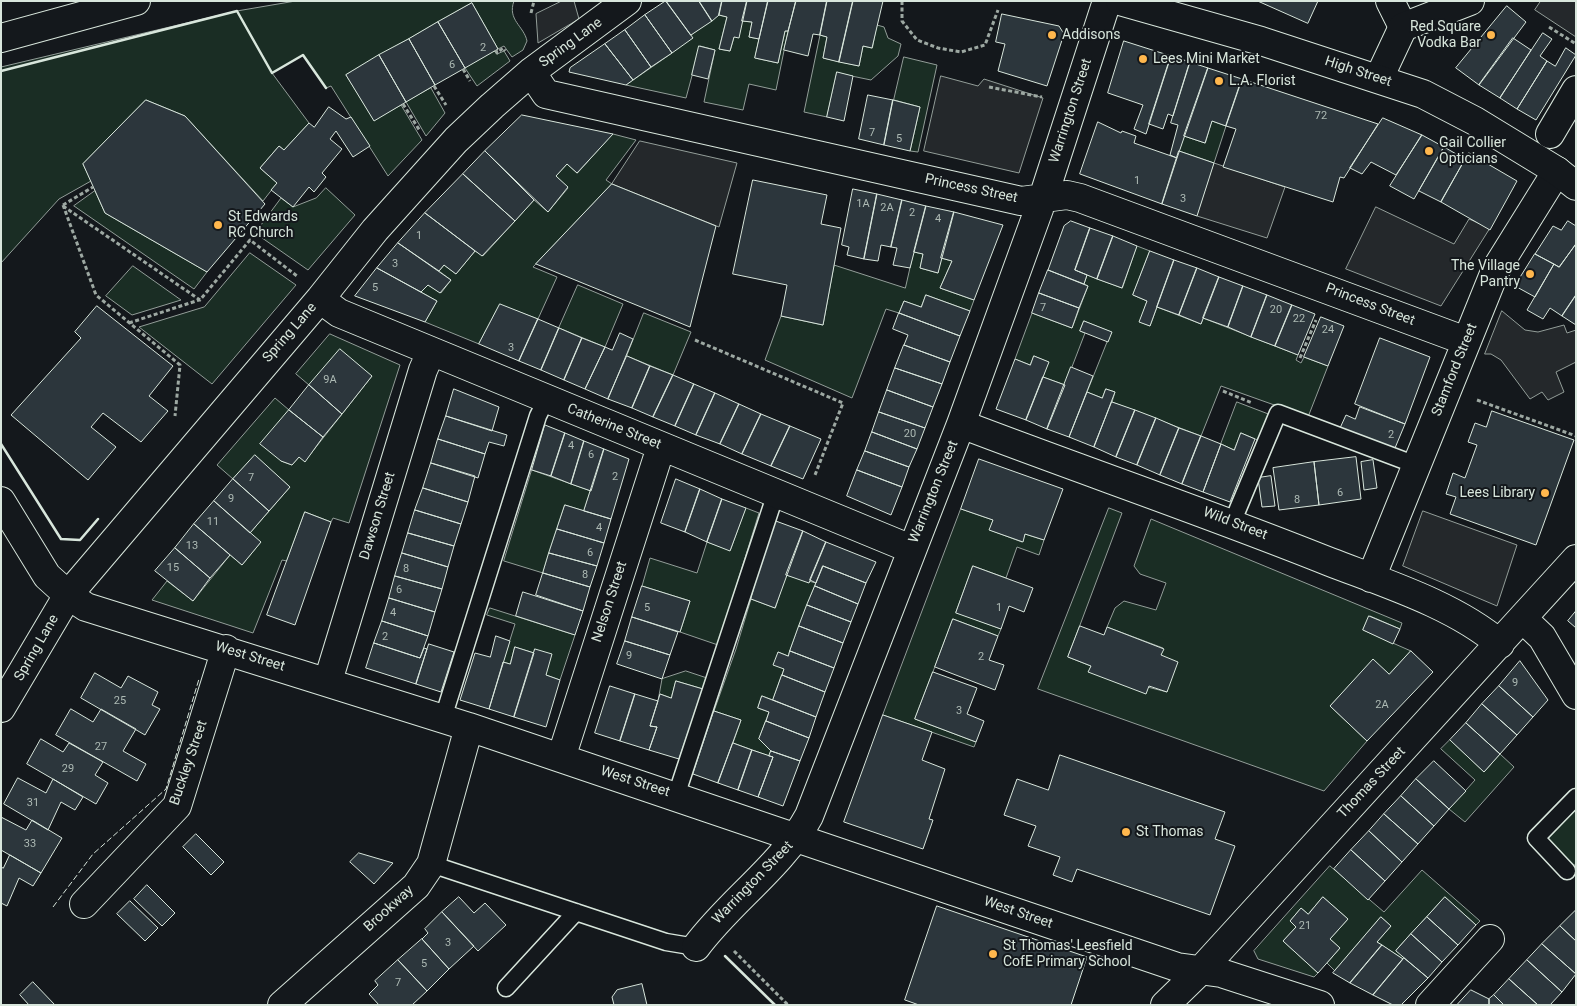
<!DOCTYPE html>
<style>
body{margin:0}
#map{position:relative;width:1577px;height:1006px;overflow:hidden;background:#14181c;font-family:Roboto,sans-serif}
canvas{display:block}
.frame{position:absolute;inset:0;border:2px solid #d8e6dc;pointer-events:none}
</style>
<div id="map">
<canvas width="1577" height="1006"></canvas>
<div class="frame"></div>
</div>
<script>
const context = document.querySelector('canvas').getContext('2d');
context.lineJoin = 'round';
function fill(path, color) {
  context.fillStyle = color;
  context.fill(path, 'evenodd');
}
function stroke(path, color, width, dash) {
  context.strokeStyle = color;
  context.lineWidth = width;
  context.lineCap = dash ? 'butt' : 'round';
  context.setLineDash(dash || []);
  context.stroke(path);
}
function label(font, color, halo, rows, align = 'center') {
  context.font = font + ' Roboto,sans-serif';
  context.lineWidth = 4;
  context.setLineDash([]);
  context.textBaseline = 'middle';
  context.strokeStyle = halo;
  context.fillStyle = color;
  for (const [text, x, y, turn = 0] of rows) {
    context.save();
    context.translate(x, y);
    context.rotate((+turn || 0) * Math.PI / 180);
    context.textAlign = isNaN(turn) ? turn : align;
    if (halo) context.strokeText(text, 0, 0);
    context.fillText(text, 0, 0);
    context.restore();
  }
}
const green = new Path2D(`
 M296 1H514C507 20 524 26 527 41L523 50 512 57 504 46 498 49 472 3 346 75 374 120 401 105 422 140 388 176 331 86 326 88 303 55 272 73 309 123 284 150 279 146 260 168 277 183 263 201 185 116 146 100 83 164 91 181 59 199 1 263V67L237 11Z
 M719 15 727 17 719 49 730 51 734 37 742 21 752 22 749 37 759 39 755 58 778 63 785 31H788L776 90 749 84 743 110 704 102 715 50 700 46 686 98 626 85 672 53 691 35Z
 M877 25 884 27 888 38 901 44 898 56 871 80 837 73 827 117 804 112 820 35 827 37 823 58 859 66 863 46 872 48Z
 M494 51 497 54 504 51 510 61 477 86 465 68Z
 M904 57 937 65 918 152 910 151 920 107 894 100Z
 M431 88 445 113 426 136 406 102Z
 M1212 121 1226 126 1214 163 1179 151 1184 136 1205 143Z
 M613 134 636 140 606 180 612 184 533 267 557 277 538 319 500 305 479 344 425 322 437 301 421 292 428 285 441 293 451 280 439 271 444 265 456 274 475 251 483 256 534 200 548 212 568 188 556 176 567 164 577 173Z
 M326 188 355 215 308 270 255 233 281 198 293 207 316 198Z
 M95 191 105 213 207 272 194 289 74 206Z
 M1137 246 1150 251 1133 295 1147 301 1140 322 1150 326 1157 307 1201 324 1203 318 1298 355 1296 360 1301 363 1304 357 1328 366 1308 417 1221 386 1201 436 1112 402 1115 392 1106 389 1102 398 1087 392 1111 332 1084 321 1080 331 1085 333 1065 385 1043 377 1048 362 1034 356 1030 365 1015 359 1032 313 1072 328 1088 286 1084 284 1087 275 1122 288Z
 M914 252 923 254 920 268 938 273 941 258 952 261 940 288 974 300 970 311 926 295 921 307 904 301 899 313 886 309 852 398 765 360 781 316 823 325 834 265 905 288Z
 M250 253 296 285 212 384 139 327 204 307Z
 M133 266 181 300 132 315 106 296Z
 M578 285 623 304 605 347 559 328Z
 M644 313 691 332 673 375 627 356Z
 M330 334 400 365 349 523 333 518 331 522 305 512 287 561 282 560 253 633 152 600 167 581 193 601 230 555 242 565 260 543 250 533 290 487 255 456 233 479 217 465 275 398 289 410 281 461 292 465 299 457 305 461 372 376 309 385 296 374Z
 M1237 402 1271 415 1260 441 1241 433 1234 450 1221 444Z
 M532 470 591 491 584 511 565 505 543 573 504 561Z
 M746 508 759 513 718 645 680 632 690 601 642 586 650 558 697 573 707 542 730 550Z
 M1109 508 1122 513 1068 657 1091 666 1089 672 1167 692 1161 655 1163 648 1107 627 1115 608 1124 601 1156 610 1166 583 1140 574 1134 566 1151 519 1402 623 1400 629 1370 616 1363 630 1411 651 1389 674 1373 660 1330 706 1367 741 1324 791 1038 689Z
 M961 509 993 520 990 530 1022 542 1025 534 1044 540 1039 555 1017 547 1006 578 973 566 956 612 1001 629 998 636 953 619 915 719 976 742 974 747 883 715Z
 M786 575 816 583 788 656 778 652 784 669 773 700 762 696 758 708 769 712 759 739 771 751 769 756 733 743 741 720 714 711 736 649 751 599 775 608Z
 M490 608 575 635 560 680 546 675 535 649 534 653 515 647 510 664 503 662 515 624 487 615Z
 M686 671 707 678 703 689 676 681 671 698 660 694 658 701 662 679Z
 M1450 740 1484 772 1500 754 1514 767 1465 822 1449 809 1475 780 1441 749Z
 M1576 809V864L1573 866 1545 839Z
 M1330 866 1384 912 1422 870 1480 921 1476 925 1445 897 1396 950 1404 958 1403 959 1377 942 1391 926 1381 917 1335 971 1327 963 1340 948 1330 939 1348 919 1323 897 1308 914 1301 908 1290 921 1296 927 1283 941 1318 973 1314 977 1258 959 1254 951Z`);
const parking = new Path2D(`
 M562 1H574L579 19 538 43 536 14Z
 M1541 1H1576V37L1535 10Z
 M941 76 978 86 984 79 1043 98 1019 173 924 151Z
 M640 141 737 163 719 227 612 184Z
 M1214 163 1285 187 1267 238 1197 216Z
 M1376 207 1454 244 1469 219 1490 228 1441 306 1346 269Z
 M1502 311 1525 330 1538 332 1564 325 1567 333 1576 330V362L1556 372 1564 392 1548 400 1542 392 1530 399 1501 360 1491 354H1485Z
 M1423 511 1517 545 1497 606 1403 566Z`);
const building = new Path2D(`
 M666 1H699L712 21 691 35Z
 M666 1 693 38 672 53 645 15Z
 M699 1H722L719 15 712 21Z
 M722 1H747L739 38 734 37 730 51 719 49 727 17 719 15Z
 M747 1H768L759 39 749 37 752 22 742 21Z
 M768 1H796L788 31H785L778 63 755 58Z
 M796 1H827L820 35 813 34 808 56 784 50Z
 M827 1H853L839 62 823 58 827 37 820 35Z
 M853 1H883L872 48 863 46 859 66 839 62Z
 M1258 1H1318L1308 23Z
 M472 3 498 49 465 68 438 22Z
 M1507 6 1526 22 1479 85 1456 68Z
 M1002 14 1059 26 1064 34 1047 86 998 71 1005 44 996 42Z
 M645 15 672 53 651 67 625 30Z
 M438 22 465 68 435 85 409 39Z
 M625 30 651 67 633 80 605 44Z
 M1543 33 1552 39 1540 56 1547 61 1517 109 1500 98Z
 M1513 38 1531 50 1500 98 1479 85Z
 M409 39 435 85 406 102 379 55Z
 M1124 41 1171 56 1146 134 1134 129 1143 105 1108 93Z
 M605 44 633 80 626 85 569 72 570 68Z
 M699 46 715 50 708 79 692 75Z
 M1566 48 1576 55 1536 120 1517 109 1547 61 1555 66Z
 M379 55 406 102 374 121 346 75Z
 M1171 56 1190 62 1173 116 1168 114 1163 129 1149 124Z
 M1190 62 1208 68 1177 158 1170 155 1178 125 1171 123Z
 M1208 68 1242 79 1226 126 1212 121 1205 143 1184 136Z
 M837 72 853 76 844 121 827 117Z
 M1242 79 1378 124 1344 178 1340 177 1333 202 1223 167 1236 129 1226 126Z
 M868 95 893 100 884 145 859 139Z
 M146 100 185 116 265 204 207 272 105 213 83 164Z
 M893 100 920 107 910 151 884 145Z
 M329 107 346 119 351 117 370 146 353 157 336 131 330 139 342 149 322 173 326 177 314 192 309 187 293 207 271 190 277 183 260 168 279 146 284 150 309 123 314 127Z
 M522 115 613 134 577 173 567 164 556 176 568 187 548 212 485 151Z
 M1383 118 1422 135 1396 175 1371 162 1362 174 1350 168Z
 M1098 122 1121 133 1122 131 1136 136 1134 143 1177 158 1162 204 1080 174Z
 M1422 135 1444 147 1414 199 1390 186Z
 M1444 147 1465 159 1441 202 1419 191Z
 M485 151 534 200 515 221 463 174Z
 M1179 151 1214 163 1197 216 1162 204Z
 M1469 153 1517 181 1490 230 1441 202Z
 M463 174 515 221 482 256 425 213Z
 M753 180 827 195 821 224 841 228 823 325 781 316 787 285 733 274Z
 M612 184 716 226 690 327 536 264Z
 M853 189 877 194 864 259 847 255 849 247 842 245Z
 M877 194 902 200 891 247 881 245 878 261 864 259Z
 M902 200 926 206 910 268 893 265 897 248 891 247Z
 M926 206 954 212 938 273 920 268 923 254 914 252Z
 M954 212 1003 225 974 300 940 288 952 261 941 258Z
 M425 213 475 251 456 274 444 265 439 271 398 243Z
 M1071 221 1090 228 1075 270 1087 275 1084 284 1048 270 1064 226Z
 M1568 221 1576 226V244L1559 267 1535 254 1553 226 1561 230Z
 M1090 228 1113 236 1097 279 1075 270Z
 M1113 236 1137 246 1122 288 1097 279Z
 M398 243 451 280 440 293 428 285 421 292 377 268Z
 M1576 244V295L1562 316 1550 308 1543 319 1527 310 1554 264 1559 267Z
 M1150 251 1174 260 1150 326 1139 322 1147 301 1133 295Z
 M1535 254 1554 264 1535 297 1515 286Z
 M1174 260 1197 268 1179 315 1157 307Z
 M377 268 437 301 425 322 355 296Z
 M1197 268 1219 277 1201 324 1179 315Z
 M1048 270 1088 286 1079 308 1039 293Z
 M1219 277 1243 286 1228 327 1203 318Z
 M1243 286 1267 295 1251 337 1228 327Z
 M1039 293 1079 308 1072 328 1032 313Z
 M926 295 970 311 960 336 899 313 904 301 921 307Z
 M1267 295 1292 305 1275 346 1251 337Z
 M1576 295V325L1562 316Z
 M500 304 538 319 519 361 479 344Z
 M1292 305 1315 314 1298 355 1275 346Z
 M97 306 173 366 149 396 168 411 141 442 103 413 91 427 116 447 88 480 11 415 81 338 75 332Z
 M899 313 960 336 950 362 904 345 908 335 893 329Z
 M1321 317 1344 326 1328 366 1304 357Z
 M538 319 559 328 541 370 519 361Z
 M1084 321 1112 332 1108 342 1080 331Z
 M559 328 582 338 564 380 541 370Z
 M620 333 633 339 608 399 585 389 605 347 612 350Z
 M582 338 605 347 585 389 564 380Z
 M1380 338 1430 357 1405 424 1355 404Z
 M904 345 950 362 942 384 895 368Z
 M340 349 372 376 342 414 309 385Z
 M627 356 650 366 632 408 608 399Z
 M1034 356 1049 362 1026 420 996 409 1015 359 1030 365Z
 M650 366 673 375 653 417 632 408Z
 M1071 367 1093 376 1069 437 1047 429Z
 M895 368 942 384 933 407 887 390Z
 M673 375 694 384 675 426 653 417Z
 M1043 377 1065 385 1047 429 1026 420Z
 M694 384 715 393 696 435 675 426Z
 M309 385 342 414 323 437 289 410Z
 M454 389 499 407 492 431 446 416Z
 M1106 389 1115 392 1094 447 1069 437 1087 392 1102 398Z
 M887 390 933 407 925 428 879 412Z
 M715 393 739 404 720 444 696 435Z
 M1112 402 1135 410 1116 457 1094 447Z
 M739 404 761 414 742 454 720 444Z
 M1360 407 1405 424 1395 448 1340 428 1346 415 1355 419Z
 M289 410 323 437 305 462 299 457 292 465 281 461 260 444Z
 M1135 410 1156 418 1137 465 1116 457Z
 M1492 411 1574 440 1536 545 1450 514 1456 497 1446 494 1453 473 1465 478 1477 445 1468 442 1475 423 1486 427Z
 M879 412 925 428 917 449 872 432Z
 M761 414 790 426 771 466 742 454Z
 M446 416 507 435 504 446 489 442 485 454 438 439Z
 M1156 418 1179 428 1160 475 1137 465Z
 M545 425 565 433 551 476 532 470Z
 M790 426 821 439 803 479 771 466Z
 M1179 428 1201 436 1182 484 1160 475Z
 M872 432 917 449 909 467 865 451Z
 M565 433 584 441 571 484 551 476Z
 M1241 433 1255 439 1230 502 1203 492 1221 444 1234 450Z
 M1201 436 1221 444 1203 492 1182 484Z
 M438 439 485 454 478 478 431 463Z
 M584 441 604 449 591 491 571 484Z
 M604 449 629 459 611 519 584 511Z
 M865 451 909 467 902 487 857 470Z
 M255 455 290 487 269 511 233 479Z
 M1356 457 1361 499 1319 505 1314 462Z
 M979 459 1063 489 1044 540 1025 534 1023 542 989 530 993 520 961 509Z
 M1373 460 1377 488 1364 490 1361 462Z
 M1314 462 1319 505 1279 510 1273 468Z
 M431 463 475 476 468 502 423 488Z
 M857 470 902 487 891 515 847 496Z
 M1271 476 1275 506 1262 507 1258 478Z
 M233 479 269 511 250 533 214 501Z
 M676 479 700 489 685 532 661 523Z
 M423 488 468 502 461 524 415 510Z
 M700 489 722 499 707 542 685 532Z
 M722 499 746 508 730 551 707 542Z
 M214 501 261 542 242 565 194 524Z
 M565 505 611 519 604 543 557 529Z
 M415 510 461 524 454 546 408 533Z
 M305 512 331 522 295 625 267 615Z
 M773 520 803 531 775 608 751 599Z
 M194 524 230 555 210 578 175 548Z
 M557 529 604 543 597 566 549 553Z
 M803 531 826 542 809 583 786 575Z
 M408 533 454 546 448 567 402 553Z
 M826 542 876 562 866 583 823 566 816 583 810 580Z
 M175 548 210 578 193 601 155 571Z
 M402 553 448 567 442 589 395 576Z
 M549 553 597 566 590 587 543 573Z
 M823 566 866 583 858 604 815 586Z
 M973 566 1033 588 1024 612 1009 606 1001 629 956 613Z
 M543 573 590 587 583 611 536 595Z
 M395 576 442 589 435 612 389 598Z
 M642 586 690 601 680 632 632 617Z
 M815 586 858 604 851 622 807 605Z
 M523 592 583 611 575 635 516 616Z
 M389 598 435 612 428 636 382 621Z
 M807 605 851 622 843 643 799 626Z
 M1576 611V628L1568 621Z
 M1369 616 1400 629 1393 644 1363 630Z
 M632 617 678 632 670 655 625 641Z
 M953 619 998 636 989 660 1004 665 995 690 935 667Z
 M382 621 428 636 420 658 374 643Z
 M799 626 843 643 834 668 790 651Z
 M1080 626 1104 635 1107 627 1164 649 1161 655 1178 662 1167 692 1149 686 1146 694 1088 672 1091 666 1068 657Z
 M496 636 510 641 489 709 460 700 475 653 490 657Z
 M625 641 670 655 662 679 617 664Z
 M374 643 420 658 424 648 427 649 416 684 366 668Z
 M429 644 454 652 441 692 416 684Z
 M515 647 534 653 514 717 489 709 503 662 510 664Z
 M535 649 552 654 546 675 560 680 546 727 514 717Z
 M790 651 834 668 825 692 782 675 784 669 773 665 778 652 788 656Z
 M1411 651 1433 672 1367 741 1330 706 1373 659 1389 674Z
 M1520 661 1548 700 1533 717 1499 686Z
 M933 672 977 688 967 714 984 721 976 742 915 719Z
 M95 673 121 688 128 676 158 692 152 705 160 709 145 735 81 698Z
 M782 675 825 692 816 717 773 700Z
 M676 681 703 689 679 759 649 750 657 727 650 726 660 694 671 698Z
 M610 686 635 694 620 741 595 733Z
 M1499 686 1533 717 1517 735 1482 704Z
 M635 694 658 701 650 726 657 727 649 750 620 741Z
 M762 696 816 717 809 738 766 721 769 712 758 708Z
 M1482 704 1517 735 1500 754 1466 723Z
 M71 709 93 722 101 709 136 729 123 751 146 764 137 781 56 735Z
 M714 711 741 720 718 783 693 774Z
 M883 715 932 732 922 760 945 769 929 819 933 820 923 849 844 822Z
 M766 721 809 738 800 761 771 751 759 739Z
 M1466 723 1500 754 1484 772 1450 740Z
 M41 739 63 752 69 743 103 762 95 775 108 783 96 804 27 764Z
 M733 743 752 750 738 790 718 783Z
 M752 750 773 757 758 797 738 790Z
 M771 751 800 761 783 806 758 797 773 757 769 756Z
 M1060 755 1225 812 1215 839 1235 846 1210 915 1077 869 1072 882 1053 875 1060 857 1028 846 1036 826 1004 815 1017 779 1048 790Z
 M1434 761 1466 791 1449 809 1416 779Z
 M18 778 46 793 53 779 83 797 75 810 61 802 48 830 4 804Z
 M1416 779 1449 809 1434 826 1401 796Z
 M1401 796 1434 826 1418 844 1384 814Z
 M1384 814 1418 844 1402 862 1369 831Z
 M1 817 26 830 32 820 62 838 41 873 1 850Z
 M1369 831 1402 862 1385 881 1351 850Z
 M196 834 224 862 211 875 183 847Z
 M1351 850 1385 881 1368 900 1334 869Z
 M359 853 393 863 374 884 350 862Z
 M10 855 41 873 33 886 19 878 7 906 1 903V867L3 868Z
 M147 885 175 913 162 926 134 899Z
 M459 897 474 913 485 903 506 925 478 951 442 912Z
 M1323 897 1348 919 1330 939 1340 948 1318 973 1283 941 1296 927 1290 921 1301 908 1308 914Z
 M1445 897 1476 925 1458 945 1427 917Z
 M130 901 158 928 145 941 117 914Z
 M937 906 1087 957 1071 1005H919L905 1000Z
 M1576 910V941L1560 926Z
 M442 912 474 946 449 969 422 939 428 933 425 929Z
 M1381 917 1391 926 1377 942 1382 945 1350 983 1333 973Z
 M1427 917 1458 945 1442 962 1411 934Z
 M1560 926 1576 941V974L1542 944Z
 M1411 934 1442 962 1428 978 1396 951Z
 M422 939 449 969 427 991 398 960Z
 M1542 944 1576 974 1562 992 1527 960Z
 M1382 945 1403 959 1373 995 1350 983Z
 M1404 958 1428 978 1401 1005H1393L1373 995Z
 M398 960 427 991 412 1005H379L369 994 378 985 375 981Z
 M1527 960 1562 992 1550 1005H1538L1509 979Z
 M1509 979 1538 1005H1504L1494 995Z
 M33 982 55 1005H29L20 995Z
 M642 984 647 1005H614L612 997 617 990Z
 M1471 990 1489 999V1005H1457Z
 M1494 995 1504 1005H1489V999Z`);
const path = new Path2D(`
 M902 1V21L917 40 938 48 961 52 985 45 998 10
 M531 13 534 1
 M1549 27 1576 44
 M496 50 497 53 503 48 505 51
 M463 69 470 81
 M434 86 446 105
 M989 87 1042 97
 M403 104 420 131
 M63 205 96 295 180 365 175 416
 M63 205 93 187
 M63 206 200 300 250 240 297 276
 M129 323 199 300
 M695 340 843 403 815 475
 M1300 358 1316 320
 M1223 391 1252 403
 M1477 400 1576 436
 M734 951 788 1005`);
const lane = new Path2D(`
 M1232 523 1278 413 1416 465
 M443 718 538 416 546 400
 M676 796 776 493
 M431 864 666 942 696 947
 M1567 871 1536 838 1576 797
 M506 988 576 912`);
const street = new Path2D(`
 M1390 1 1403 27
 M531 72 546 94 1021 201 1067 195 1080 198 1466 341
 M1550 134 1576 90
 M320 299 339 313 911 549
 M961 424C1084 471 1208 513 1330 562 1387 584 1454 605 1500 644
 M1 501 47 576 68 595 86 607 469 727 1177 967 1221 973 1320 1005
 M1371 578 1496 269 1557 171
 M1523 619 1542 637 1576 695
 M328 681 423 370 431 352
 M1 708 68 595 320 299 375 230 456 140 492 106 531 72 627 1
 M561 758 661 447
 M84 904 177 806 226 649
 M696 947C730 901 782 866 809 816L961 424 1043 198 1107 1
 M282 1005 416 886 431 864 469 727
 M1165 1005 1201 970 1576 559
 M1430 1005 1490 939`);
const secondary = new Path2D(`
 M1379 78 1403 27 1470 1`);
const primary = new Path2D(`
 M1120 1 1261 41 1423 94 1475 121 1557 171 1576 186
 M1 38 136 1`);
const fence = new Path2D(`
 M53 907 93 854 166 789 199 679`);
const wall = new Path2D(`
 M1 71 237 11 272 73 303 55 326 88
 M1 444 61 539 80 540 98 519
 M725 956 775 1005`);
const markers = [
 [1052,35,5,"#ffb74d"],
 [1491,35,5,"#ffb74d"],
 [1143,59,5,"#ffb74d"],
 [1219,81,5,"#ffb74d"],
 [1429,151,5,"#ffb74d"],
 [218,225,5,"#ffb74d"],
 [1530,274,5,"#ffb74d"],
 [1545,493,5,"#ffb74d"],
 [1126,832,5,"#ffb74d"],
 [993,954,5,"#ffb74d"]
];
const numberNames = [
 ["2",483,48],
 ["6",452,65],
 ["72",1321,116],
 ["7",872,133],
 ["5",899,139],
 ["1",1137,181],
 ["3",1183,199],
 ["1A",863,204],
 ["2A",887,208],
 ["2",912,213],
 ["4",938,219],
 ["1",419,236],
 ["3",395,264],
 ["5",375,288],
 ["7",1043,308],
 ["20",1276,310],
 ["22",1299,319],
 ["24",1328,330],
 ["3",511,348],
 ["9A",330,380],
 ["20",910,434],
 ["2",1391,435],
 ["4",571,446],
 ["6",591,455],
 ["2",615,477],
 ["7",251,478],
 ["6",1340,493],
 ["9",231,499],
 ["8",1297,500],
 ["11",213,522],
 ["4",599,528],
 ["13",192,546],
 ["6",590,553],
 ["15",173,568],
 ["8",406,569],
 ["8",585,575],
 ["6",399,590],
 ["5",647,608],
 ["1",999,608],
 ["4",393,613],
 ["2",385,637],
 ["9",629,656],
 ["2",981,657],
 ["9",1515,683],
 ["25",120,701],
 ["2A",1382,705],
 ["3",959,711],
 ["27",101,747],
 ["29",68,769],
 ["31",33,803],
 ["33",30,844],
 ["21",1305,926],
 ["3",448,943],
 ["5",424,964],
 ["7",398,983]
];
const poiNames = [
 ["Red Square",1481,27,"right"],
 ["Vodka Bar",1481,43,"right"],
 ["Addisons",1062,35],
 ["Lees Mini Market",1153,59],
 ["L.A. Florist",1229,81],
 ["Gail Collier",1439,143],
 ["Opticians",1439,159],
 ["St Edwards",228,217],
 ["RC Church",228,233],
 ["The Village",1520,266,"right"],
 ["Pantry",1520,282,"right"],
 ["Lees Library",1535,493,"right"],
 ["St Thomas",1136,832],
 ["St Thomas' Leesfield",1003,946],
 ["CofE Primary School",1003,962]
];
const streetNames = [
 ["Spring Lane",571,43,-36],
 ["High Street",1358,72,18],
 ["Warrington Street",1071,111,-72],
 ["Princess Street",971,189,12],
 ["Princess Street",1370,305,21],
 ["Spring Lane",290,333,-49],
 ["Stamford Street",1455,370,-68],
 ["Catherine Street",614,427,22],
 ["Warrington Street",934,492,-68],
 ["Dawson Street",378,516,-73],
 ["Wild Street",1235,524,21],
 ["Nelson Street",610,602,-72],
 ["Spring Lane",37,648,-60],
 ["West Street",250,657,17],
 ["Buckley Street",189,763,-71],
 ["West Street",635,782,18],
 ["Thomas Street",1372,783,-47],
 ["Warrington Street",753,883,-46],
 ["Brookway",389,909,-42],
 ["West Street",1018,913,19]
];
fill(green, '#1a2d24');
stroke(green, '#939e99', 1);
fill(parking, '#24282b');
stroke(parking, '#939e99', 1);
fill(building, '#2c363c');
stroke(building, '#d8e6dc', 1);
stroke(lane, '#d8e6dc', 19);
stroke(street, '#d8e6dc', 30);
stroke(secondary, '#d8e6dc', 30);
stroke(primary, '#d8e6dc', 30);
stroke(path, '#9da8a2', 3, [4, 2.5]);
stroke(lane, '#14181c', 16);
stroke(street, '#14181c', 28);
stroke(secondary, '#14181c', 28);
stroke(primary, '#14181c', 28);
stroke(fence, '#d8e6dc', 1, [6, 2.5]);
stroke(wall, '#d8e6dc', 2.5);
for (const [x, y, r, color] of markers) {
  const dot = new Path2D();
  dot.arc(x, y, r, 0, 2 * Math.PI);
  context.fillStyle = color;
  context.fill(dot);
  stroke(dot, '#14181c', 2);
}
label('11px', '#adbab4', null, numberNames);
label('14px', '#d8e6dc', '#14181c', poiNames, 'left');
label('14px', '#d8e6dc', '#14181c', streetNames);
</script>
